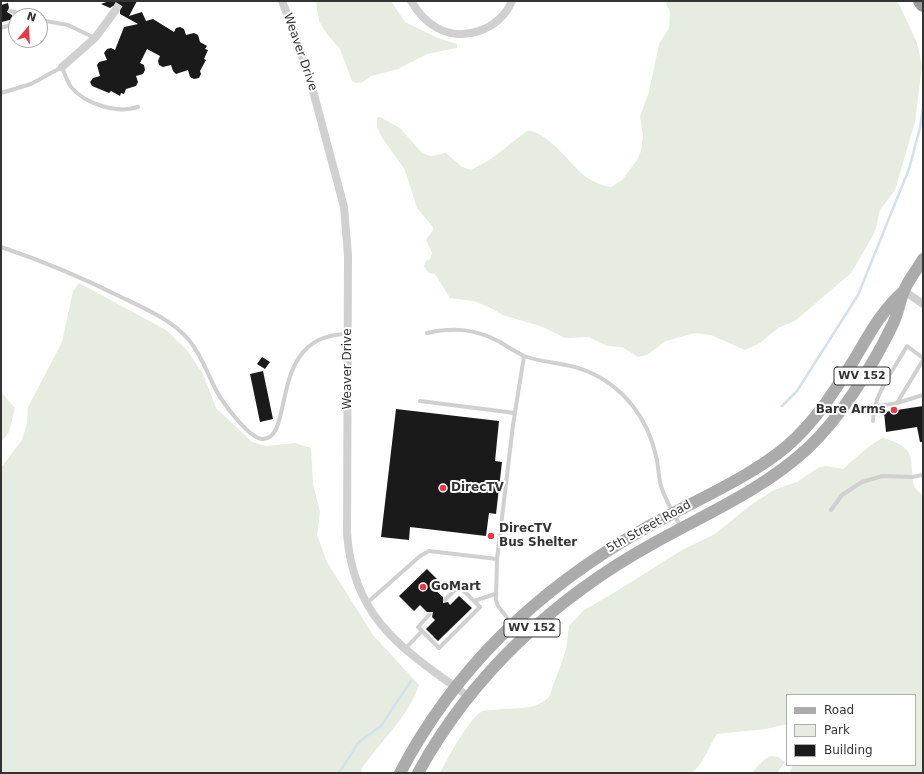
<!DOCTYPE html>
<style>
body{margin:0}
#map{position:relative;width:924px;height:774px;overflow:hidden;background:#fff;font-family:"DejaVu Sans",sans-serif}
canvas{display:block}
.frame{position:absolute;inset:0;border:2px solid #333;pointer-events:none}
.legend{position:absolute;left:786px;top:694px;width:130px;height:72px;box-sizing:border-box;background:#fff;border:1px solid #adadad;margin:0;padding:5px 7px;list-style:none;font-size:12px;color:#333}
.legend li{display:flex;align-items:center;gap:8px;height:20px}
.legend b{width:20px;border:1px solid #adadad}
.north{position:absolute;left:8px;top:8px;width:40px;height:40px;box-sizing:border-box;background:#fff;border:1px solid #adadad;border-radius:50%;rotate:18deg;font-size:11px;font-weight:700;line-height:16px;text-align:center;color:#333}
.north::after{content:'';display:block;margin:auto;width:14px;height:18px;background:#e63946;clip-path:polygon(50% 0,100% 100%,50% 72%,0 100%)}
</style>
<div id="map">
<canvas width="924" height="774"></canvas>
<div class="frame"></div>
<ul class="legend">
<li><b style="height:5px;background:#ababab"></b>Road</li>
<li><b style="height:11px;background:#e6ecdf"></b>Park</li>
<li><b style="height:11px;background:#1a1a1a"></b>Building</li>
</ul>
<div class="north">N</div>
</div>
<script>
const context = document.querySelector('canvas').getContext('2d');
context.lineJoin = 'round';
function fill(path, color) {
  context.fillStyle = color;
  context.fill(path, 'evenodd');
}
function stroke(path, color, width, dash) {
  context.strokeStyle = color;
  context.lineWidth = width;
  context.lineCap = dash ? 'butt' : 'round';
  context.setLineDash(dash || []);
  context.stroke(path);
}
function label(font, color, halo, rows, align = 'center') {
  context.font = font + ' "DejaVu Sans",sans-serif';
  context.lineWidth = 4;
  context.setLineDash([]);
  context.textBaseline = 'middle';
  context.strokeStyle = halo;
  context.fillStyle = color;
  for (const [text, x, y, turn = 0] of rows) {
    context.save();
    context.translate(x, y);
    context.rotate((+turn || 0) * Math.PI / 180);
    context.textAlign = isNaN(turn) ? turn : align;
    if (halo) context.strokeText(text, 0, 0);
    context.fillText(text, 0, 0);
    context.restore();
  }
}
const green = new Path2D(`
 M316 1H391L405 22 438 38 457 44V48L427 54 398 69 371 76 363 82 357 83 352 81 340 49 327 34 319 21Z
 M665 1H896L900 6 917 43 922 66 915 122 895 190 880 210 876 228 871 239 851 273 795 321 778 328 760 343 745 350 711 335 695 333 666 341 647 355 638 357 622 347 607 346 589 337 565 338 543 327 503 315 489 307 474 301 450 298 435 274 429 273 424 266 426 261 430 259 432 253 426 240 433 230V227L417 208 405 170 381 136 377 127V118L380 117 400 128 422 153 430 156 446 153 462 167 471 170 491 159 527 131C544 129 569 161 580 172 587 179 601 186 611 187L622 180 637 160 641 151 643 136 640 116 649 92 659 44 669 28 670 12Z
 M79 283 166 330 186 349 203 374 216 408 252 442 266 446 295 443 311 448 313 484 320 512 317 535 327 562 373 635 419 685C408 717 381 741 362 768L361 773H1V468L22 440 27 424 28 407 62 342 73 291Z
 M1 392 15 408 9 432 1 442Z
 M883 438C918 448 909 457 914 487L923 496V773H789L793 765H915V695H787V724L766 729 717 734C708 747 705 762 692 773H440C447 759 469 719 481 712 484 710 490 710 493 710 513 707 534 712 549 697L566 650 569 626 584 610 612 594 682 550 715 534 752 504 774 490 797 482 818 468 826 466 843 469C853 461 872 442 883 438Z
 M770 756 778 757 785 762 777 773H751L764 760Z`);
const stream = new Path2D(`
 M782 406 797 391 858 295 909 169 920 128 923 108
 M339 773 359 742 381 726 411 681`);
const building = new Path2D(`
 M109 1H137L129 16 142 12 146 21 153 19 174 32 176 28 180 27 184 29 186 35 194 33 198 35 200 42 207 46 205 49 208 50 204 59 206 60 200 71 201 74 199 78 194 79 190 77 188 70 176 74 173 71 171 65 163 67 159 65 158 61 160 56 147 49 140 63 144 65 145 70 143 74 136 76 138 82 136 86 126 89 124 94 121 93 120 96 111 91 109 93 92 86 90 82 93 78 100 76 97 65 99 62 107 60 104 53 107 49 111 48 115 50 124 27 138 24 120 14V9L118 6H113L110 8 101 4Z
 M8 3 9 8 7 12 12 15 13 19 2 22 1 5Z
 M262 357 270 362 265 369 257 364Z
 M263 371 273 419 260 422 250 374Z
 M923 406V442H920L917 427 886 432 884 412Z
 M396 409 499 421 495 461 502 462 496 514 489 513 486 536 410 527 409 540 381 537Z
 M427 569 442 584 435 590 443 597V603L448 602 450 605 459 596 472 608 438 641 426 629 435 620 432 617 433 612H427L420 605 414 611 399 596Z`);
const minorTunnel = new Path2D(`
 M115 11 121 1`);
const service = new Path2D(`
 M10 11 15 12 18 16
 M40 20 68 25 95 38
 M1 28 16 23
 M1 93 31 84 62 67C65 74 67 81 71 87 85 104 117 114 138 107
 M1 247C43 261 81 277 121 297 144 308 172 320 189 340 202 356 207 373 216 390 223 403 249 439 263 439 296 438 266 334 348 334
 M427 333C454 327 476 329 500 342 508 347 516 352 524 356 545 364 568 362 589 372 624 387 648 419 656 456 659 467 658 479 662 489 667 503 674 515 681 527
 M420 401 515 413
 M897 403 923 360
 M873 407 897 403 923 395
 M873 421C873 394 894 370 907 346L923 358
 M831 510 842 495 862 482 882 476 912 477 923 475
 M474 601 495 594
 M367 603 420 556 429 551 497 559
 M430 614 418 627 439 648 480 607 459 586 445 600
 M512 624 498 606 496 600 497 559 513 425 524 356
 M405 649 422 631`);
const minor = new Path2D(`
 M282 1 295 34 312 87 344 207 348 255 347 533C353 620 404 650 469 697
 M411 1C417 11 424 20 434 26 461 44 500 30 512 1
 M62 67 95 38 115 11
 M904 291 923 304`);
const primary = new Path2D(`
 M400 773C456 666 539 588 644 529 689 503 746 480 786 447 815 422 834 392 854 360 869 335 881 311 904 291
 M418 773C472 674 556 597 654 543 706 514 764 489 808 448 841 417 872 367 892 326 898 315 899 303 904 291 908 280 917 270 923 259`);
const motorway = new Path2D(`
 M920 1 923 5`);
const markers = [
 [894,410,4,"#e63946"],
 [443,488,4,"#e63946"],
 [491,536,4,"#e63946"],
 [423,587,4,"#e63946"]
];
const shields = [
 [862,376,56],
 [532,628,56]
];
const shieldNames = [
 ["WV 152",862,376],
 ["WV 152",532,628]
];
const streetNames = [
 ["Weaver Drive",300,52,71],
 ["Weaver Drive",348,369,-90],
 ["5th Street Road",649,527,-29]
];
const poiNames = [
 ["Bare Arms",886,410,"right"],
 ["DirecTV",451,488],
 ["DirecTV",499,529],
 ["Bus Shelter",499,543],
 ["GoMart",431,587]
];
fill(green, '#e6ecdf');
stroke(stream, '#cfe2ee', 2.5);
fill(building, '#1a1a1a');
stroke(minorTunnel, '#d6d6d6', 8, [8, 4]);
stroke(service, '#d0d0d0', 4);
stroke(minor, '#d0d0d0', 8);
stroke(primary, '#ababab', 12);
stroke(motorway, '#9a9a9a', 14);
for (const [x, y, r, color] of markers) {
  const dot = new Path2D();
  dot.arc(x, y, r, 0, 2 * Math.PI);
  context.fillStyle = color;
  context.fill(dot);
  stroke(dot, '#fff', 1.5);
}
for (const [x, y, w] of shields) {
  const box = new Path2D();
  box.roundRect(x - w / 2, y - 9, w, 18, 3);
  context.fillStyle = '#fff';
  context.fill(box);
  stroke(box, '#333', 1);
}
label('bold 11px', '#333', null, shieldNames);
label('12px', '#333', '#fff', streetNames);
label('bold 12px', '#333', '#fff', poiNames, 'left');
</script>
